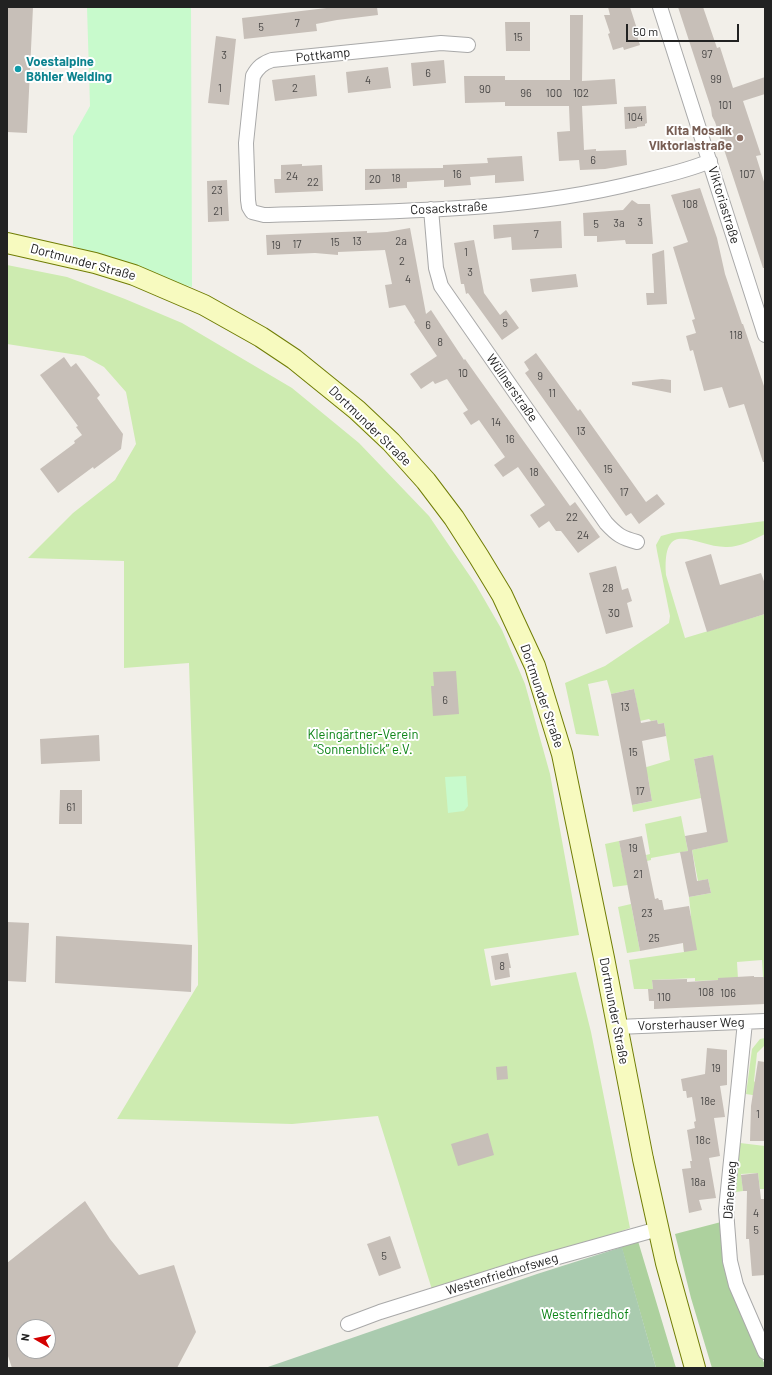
<!DOCTYPE html>
<meta charset="utf-8">
<style>
body{margin:0}
#map{position:relative;width:772px;height:1375px;overflow:hidden;background:#f2efe9;font-family:Barlow,sans-serif}
canvas{display:block}
.frame{position:absolute;inset:0;border:8px solid #222;pointer-events:none}
.north{position:absolute;left:16px;top:1319px;width:40px;height:40px;box-sizing:border-box;background:#fff;border:1px solid #a7a7a7;border-radius:50%;rotate:279deg;font-size:11px;font-weight:700;line-height:16px;text-align:center;color:#222}
.north::after{content:'';display:block;margin:auto;width:14px;height:18px;background:#d40000;clip-path:polygon(50% 0,100% 100%,50% 72%,0 100%)}
.scale{position:absolute;left:626px;top:24px;width:113px;height:18px;box-sizing:border-box;border:2px solid #222;border-top:0;padding-left:5px;font-size:12px;line-height:14px;white-space:nowrap;color:#222;-webkit-text-stroke:3px #fff;paint-order:stroke}
</style>
<div id="map">
<canvas width="772" height="1375"></canvas>
<div class="frame"></div>
<div class="north">N</div>
<div class="scale">50 m</div>
</div>
<script>
const context = document.querySelector('canvas').getContext('2d');
context.lineJoin = 'round';
function fill(path, color) {
  context.fillStyle = color;
  context.fill(path, 'evenodd');
}
function stroke(path, color, width, dash) {
  context.strokeStyle = color;
  context.lineWidth = width;
  context.lineCap = dash ? 'butt' : 'round';
  context.setLineDash(dash || []);
  context.stroke(path);
}
function label(font, color, halo, rows, align = 'center') {
  context.font = font + ' Barlow,sans-serif';
  context.lineWidth = 4;
  context.setLineDash([]);
  context.textBaseline = 'middle';
  context.strokeStyle = halo;
  context.fillStyle = color;
  for (const [text, x, y, turn = 0] of rows) {
    context.save();
    context.translate(x, y);
    context.rotate((+turn || 0) * Math.PI / 180);
    context.textAlign = isNaN(turn) ? turn : align;
    if (halo) context.strokeText(text, 0, 0);
    context.fillText(text, 0, 0);
    context.restore();
  }
}
const grass = new Path2D(`
 M7 265 67 277 125 299 182 323 292 388 359 443 429 516 476 585 502 630 525 684 550 774 579 935 484 949 491 986 576 972 591 1032 630 1228 434 1296 378 1116 292 1124 117 1119 196 988 198 985V945L189 663 124 668V561L28 558 73 513 115 480 136 444 126 392 104 367 84 356 7 344Z
 M765 521V534C753 540 740 547 727 547 696 548 662 515 666 575L685 638 765 614V977H763L762 960 737 962 738 979 719 978V980L695 981V978L652 980 653 989H634L629 960 684 952 681 919 691 916 689 897 711 893 708 879 698 881 692 850 709 846 713 755 694 759 701 798 633 812 632 805 652 801 648 777 640 769 670 760 664 723 658 724 657 720 651 721 649 719 640 721 634 689 611 694 607 680 588 684 599 736 576 734 565 683 605 666 669 623 670 616 657 551 656 545 661 536 672 533Z
 M681 816 688 851 651 858V860L647 861 646 855 650 854 645 824Z
 M619 841 628 885 613 887 605 844Z
 M631 904 640 951 627 953 618 907Z
 M765 1038V1045L757 1053 754 1081 765 1097 746 1094 752 1049 760 1039Z
 M740 1143 765 1146V1189H760L758 1173 741 1174 743 1191 736 1192Z`);
const forest = new Path2D(`
 M721 1222 727 1276 765 1365V1368H712L691 1298 675 1234Z
 M638 1241 676 1368H656L621 1245Z`);
const cemetery = new Path2D(`
 M622 1247 656 1368H265L537 1274Z`);
const park = new Path2D(`
 M87 7H191L192 287 155 277 73 246V136L90 106Z
 M466 776 468 806 464 811 448 813 445 777Z`);
const building = new Path2D(`
 M7 7H33L27 133 7 132Z
 M335 7H377L378 15 337 20 316 24 317 31 244 39 242 18Z
 M608 7H630L637 29 635 30 640 45 624 50 623 47 613 50 608 34 610 33 604 15H610Z
 M678 7H703L717 48 720 47 733 88 765 77V94L743 101 761 155 756 156 765 185V268H763L715 122 712 116 711 108Z
 M570 15H583L582 81 615 79 617 104 582 106 584 150 596 149V151L626 150 627 165 605 169 580 170 579 160 559 161 557 132 570 131 569 106H505V102L465 103 464 76H505V80H570Z
 M505 22H530V51H506Z
 M216 36 236 39 229 105 208 103Z
 M444 60 446 83 413 86 411 63Z
 M388 67 391 88 348 93 346 72Z
 M315 75 317 96 275 101 272 80Z
 M646 106 647 123 645 124V126L637 127V128L625 129 624 107Z
 M522 156 524 181 495 183V175L470 177 471 185 444 187V180L407 182V188L365 190V169L443 168V165L488 163 487 158Z
 M302 164V166L322 165 323 191 275 193 274 179H281V165Z
 M227 180 229 221 208 222 207 181Z
 M700 188 717 238 725 274 742 324H743L765 389V462H763L744 404 729 408 722 387 704 391 693 350 690 351 686 336 696 333 692 320 695 319 673 247 688 242 671 195Z
 M632 200 638 204H650L653 244H626L625 240 597 242V236H584L583 213 623 210Z
 M561 221 562 248 512 250 511 237 494 239 493 225Z
 M410 228 426 314 431 310 464 360 465 359 477 376 570 506 575 502 600 537 578 553 561 531H556L549 521 539 528 530 515 545 505 518 467 503 477 494 465 505 457 479 420 471 425 463 413 468 410 447 379 435 384 433 381 421 389 410 374 437 356 414 322 415 321 405 305 389 308 385 285 392 284 385 250 338 252V255L315 253 267 255 266 235 367 231V233L387 232Z
 M474 240 484 293 500 315 506 310 519 328 502 340 468 293 466 294 464 284H461L454 243Z
 M664 250 667 304 647 305 646 293H654L652 254Z
 M576 274 578 287 532 292 530 279Z
 M536 353 578 411 580 409 646 502 657 494 665 504 639 524 631 513 626 516 525 373 529 370 524 362Z
 M64 357 71 367 76 363 100 395 97 398 123 434 121 449 94 469 93 467 58 493 40 469 75 443 74 441 82 435 76 427 78 426 40 375Z
 M662 379 671 380V393L632 385V382Z
 M711 554 720 585 761 573 765 584V614L707 632 685 562Z
 M616 566 622 590 628 588 632 601 627 603 633 627 606 634 589 573Z
 M456 671 459 714 433 716 431 686H434L433 672Z
 M634 689 641 723 657 720 658 724 664 723 666 736 642 741 652 801 632 805 611 694Z
 M99 735 100 761 41 764 40 739Z
 M713 755 728 842 692 850 697 881 708 879 711 893 689 897 680 852 688 851 685 836 707 832 694 759Z
 M60 790H82V824H59Z
 M642 836 655 899 658 898 659 900H662L664 910 689 906 697 950 684 952 683 943 640 951 619 841Z
 M7 922 29 923 26 982 7 981Z
 M56 936 192 945 191 992 55 983Z
 M508 953 511 968H509L510 977 495 980 491 956Z
 M754 976V977H765V1004L654 1009V1001H649L648 989H653L652 980 687 979V982L718 980V978Z
 M707 1048 727 1050V1085L720 1086 725 1117 714 1118 720 1156 709 1158 716 1198 699 1200 702 1210 689 1213 682 1169 691 1168 690 1161H692L687 1130 695 1128 694 1122 696 1121 692 1097 687 1098 686 1091H683L681 1079 705 1074Z
 M758 1061 765 1062V1141H750L751 1106Z
 M507 1066 508 1079 497 1080 496 1067Z
 M488 1133 494 1155 458 1166 451 1144Z
 M758 1173 761 1199H765V1275L752 1276 749 1239H746L747 1191H743L741 1175Z
 M85 1201 110 1239 139 1275 174 1265 196 1332 177 1368H12L7 1353V1263ZM24 1327H48V1351H24Z
 M390 1236 401 1268 379 1276 367 1244Z`);
const street = new Path2D(`
 M660 7 765 335
 M468 45 441 43 272 60C263 63 258 67 253 76L246 143 248 200 249 207 252 212 264 215C388 211 516 213 638 182 662 176 687 171 710 161
 M431 209 436 268 441 286 606 523C617 535 622 538 637 542
 M745 1022 726 1210 730 1261 736 1285 765 1352
 M617 1027 765 1021
 M348 1324 380 1312 533 1264 658 1229`);
const secondary = new Path2D(`
 M7 243 95 263 134 275 204 305 261 337 294 359 357 410 391 442 426 481 454 518 479 557 502 595 535 666 562 754 604 958 643 1159 666 1263 695 1368`);
const markers = [
 [18,69,4,"#0f9aa8"],
 [740,138,4,"#8d6e63"]
];
const numberNames = [
 ["7",297,23],
 ["5",261,27],
 ["15",518,37],
 ["97",707,54],
 ["3",224,55],
 ["6",428,73],
 ["99",716,79],
 ["4",368,80],
 ["1",220,88],
 ["2",295,88],
 ["90",485,89],
 ["96",526,93],
 ["100",554,93],
 ["102",581,93],
 ["101",725,105],
 ["104",635,117],
 ["6",593,160],
 ["16",457,174],
 ["107",747,174],
 ["24",292,176],
 ["18",396,178],
 ["20",375,179],
 ["22",313,182],
 ["23",217,190],
 ["108",690,204],
 ["21",218,211],
 ["3",640,222],
 ["3a",619,223],
 ["5",596,224],
 ["7",536,234],
 ["13",357,241],
 ["2a",401,241],
 ["15",335,242],
 ["17",297,244],
 ["19",276,245],
 ["1",466,252],
 ["2",402,261],
 ["3",470,272],
 ["4",408,279],
 ["5",505,323],
 ["6",428,325],
 ["118",736,335],
 ["8",440,342],
 ["10",463,373],
 ["9",540,376],
 ["11",552,393],
 ["14",496,422],
 ["13",581,431],
 ["16",510,439],
 ["15",608,469],
 ["18",534,472],
 ["17",624,492],
 ["22",572,517],
 ["24",583,535],
 ["28",608,588],
 ["30",614,613],
 ["6",445,700],
 ["13",625,707],
 ["15",633,752],
 ["17",640,791],
 ["61",71,807],
 ["19",633,848],
 ["21",638,874],
 ["23",647,913],
 ["25",654,938],
 ["8",502,966],
 ["108",706,992],
 ["106",728,993],
 ["110",664,997],
 ["19",716,1068],
 ["18e",708,1101],
 ["1",758,1114],
 ["18c",703,1140],
 ["18a",698,1182],
 ["4",756,1213],
 ["5",756,1230],
 ["5",384,1256]
];
const streetNames = [
 ["Pottkamp",323,55,-6],
 ["Viktoriastraße",724,205,73],
 ["Cosackstraße",449,208,-3],
 ["Dortmunder Straße",83,262,15],
 ["Wüllnerstraße",512,388,55],
 ["Dortmunder Straße",370,426,44],
 ["Dortmunder Straße",542,696,71],
 ["Dortmunder Straße",614,1011,79],
 ["Vorsterhauser Weg",691,1024,-2],
 ["Dänenweg",730,1190,-86],
 ["Westenfriedhofsweg",502,1274,-17]
];
const cultureNames = [
 ["Voestalpine",26,62],
 ["Böhler Welding",26,77]
];
const educationNames = [
 ["Kita Mosaik",732,131],
 ["Viktoriastraße",732,146]
];
const parkNames = [
 ["Kleingärtner-Verein",363,735],
 ["“Sonnenblick” e.V.",363,750],
 ["Westenfriedhof",585,1315]
];
fill(grass, '#cdebb0');
fill(forest, '#add19e');
fill(cemetery, '#aacbaf');
fill(park, '#c8facc');
fill(building, '#c7bfb8');
stroke(street, '#a9a9a9', 16);
stroke(secondary, '#707d05', 22);
stroke(street, '#fff', 14);
stroke(secondary, '#f7fabf', 20);
for (const [x, y, r, color] of markers) {
  const dot = new Path2D();
  dot.arc(x, y, r, 0, 2 * Math.PI);
  context.fillStyle = color;
  context.fill(dot);
  stroke(dot, '#fff', 1.5);
}
label('11px', '#4b4948', null, numberNames);
label('13px', '#222', '#fff', streetNames);
label('bold 13px', '#0d838f', '#fff', cultureNames, 'left');
label('bold 13px', '#785e54', '#fff', educationNames, 'right');
label('13px', '#0c8416', '#fff', parkNames);
</script>
